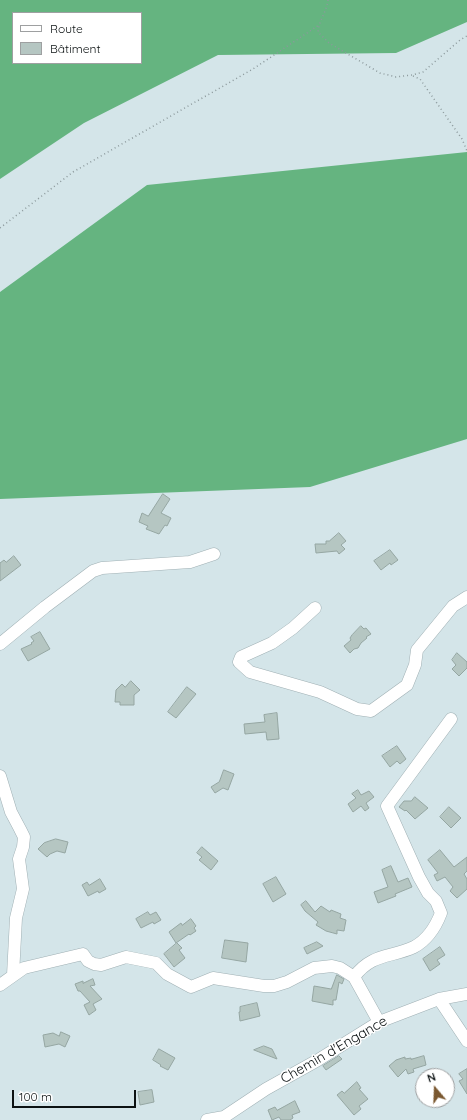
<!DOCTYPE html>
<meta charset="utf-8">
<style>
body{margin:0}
#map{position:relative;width:467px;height:1120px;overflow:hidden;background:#d4e5e9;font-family:Quicksand,sans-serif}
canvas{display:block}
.legend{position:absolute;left:12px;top:12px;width:130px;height:52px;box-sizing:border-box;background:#fff;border:1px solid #9ea0a1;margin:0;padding:5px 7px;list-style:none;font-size:12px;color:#0c1213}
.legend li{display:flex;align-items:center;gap:8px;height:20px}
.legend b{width:20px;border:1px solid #9ea0a1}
.north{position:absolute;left:415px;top:1068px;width:40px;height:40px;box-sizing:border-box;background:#fff;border:1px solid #9ea0a1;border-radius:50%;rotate:341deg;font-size:11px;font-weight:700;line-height:16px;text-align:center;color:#0c1213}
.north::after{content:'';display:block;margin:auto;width:14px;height:18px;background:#7a5830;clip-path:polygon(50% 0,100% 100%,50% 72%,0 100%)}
.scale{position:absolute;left:12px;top:1090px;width:124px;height:18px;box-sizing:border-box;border:2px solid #0c1213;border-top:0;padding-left:5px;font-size:12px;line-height:14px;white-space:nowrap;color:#0c1213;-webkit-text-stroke:3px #fff;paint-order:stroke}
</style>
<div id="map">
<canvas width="467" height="1120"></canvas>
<ul class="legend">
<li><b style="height:5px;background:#fff"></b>Route</li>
<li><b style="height:11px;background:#b5c6c2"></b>Bâtiment</li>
</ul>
<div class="north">N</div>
<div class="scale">100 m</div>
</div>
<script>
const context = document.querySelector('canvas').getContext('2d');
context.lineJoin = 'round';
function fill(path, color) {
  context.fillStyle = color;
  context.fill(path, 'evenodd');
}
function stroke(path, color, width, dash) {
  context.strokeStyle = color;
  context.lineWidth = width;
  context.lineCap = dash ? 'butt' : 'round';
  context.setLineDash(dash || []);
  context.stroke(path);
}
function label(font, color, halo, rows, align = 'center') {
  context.font = font + ' Quicksand,sans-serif';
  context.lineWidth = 3;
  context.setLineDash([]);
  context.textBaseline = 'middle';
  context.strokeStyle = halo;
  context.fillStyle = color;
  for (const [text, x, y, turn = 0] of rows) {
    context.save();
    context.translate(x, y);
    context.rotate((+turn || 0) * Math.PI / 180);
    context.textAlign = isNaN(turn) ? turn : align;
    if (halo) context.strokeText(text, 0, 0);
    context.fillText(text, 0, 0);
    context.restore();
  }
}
const forest = new Path2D(`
 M0 0H467V22L396 53 218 55 84 123 0 179ZM13 13H141V63H13Z
 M467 152V439L310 487 0 499V292L147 185Z`);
const building = new Path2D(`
 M163 494 170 499 161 513 171 518 167 526 165 525 159 534 146 529 148 526 139 522 142 513 148 516Z
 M339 533 346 541 341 545 345 549 339 554 337 551 316 553 315 544H326V541H329Z
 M390 550 398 560 391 565 390 563 381 570 374 561Z
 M14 556 21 565 0 581V563L4 560 6 562Z
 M361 626 364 629 366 628 371 634 366 637 367 638 361 643 358 648 354 649 350 653 344 646 351 640 350 638 352 635Z
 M40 632 50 649 28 661 21 649 32 644 31 643 34 641 31 637Z
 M457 653 467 662V668L459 676 452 669 456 665 452 660Z
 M131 681 140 690 134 695V705H120V702H115L116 690 122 684 125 687Z
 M187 687 196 694 176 718 168 712Z
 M277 713 279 739 267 740 266 732 245 734 244 724 265 722 264 715Z
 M397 746 406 759 400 764 397 761 390 767 382 756Z
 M224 770 234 774 228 790 223 788 215 793 211 787 219 782Z
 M358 790 361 795 369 791 374 797 366 803 369 808 365 811 361 806 353 812 348 804 356 798 352 794Z
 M415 797 428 808 415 819 406 810 405 811 399 807 404 801H411Z
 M449 807 461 818 451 828 440 817Z
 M56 839 68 842 65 853 57 851 50 854 47 857 38 849 44 843Z
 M202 847 218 861 211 870 199 860 202 857 197 853Z
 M440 850 454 867 467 857V871L464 874 467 879V889L457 898 450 891 453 887 445 877 437 881 434 875 438 873 428 860Z
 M391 866 398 882 408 878 412 887 395 894 396 896 378 903 374 892 388 887 382 870Z
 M276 877 286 894 273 902 263 884Z
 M100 879 106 889 99 893 98 891 88 896 82 885 87 882 89 885Z
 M306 901 315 912 321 906 330 912 331 910 341 914 340 918 346 920 344 931 337 930V934L326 931 316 925 318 922 305 911 301 905Z
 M148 912 150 915 156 912 161 920 154 924 153 922 141 928 136 919Z
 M191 919 196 926 194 928 196 931 190 935 189 934 176 943 169 932 181 923 182 925Z
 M225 940 248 943 246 962 222 958Z
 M317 942 323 946 307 954 304 948Z
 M177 943 182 948 179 950 185 958 174 967 164 954Z
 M440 947 445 955 437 960 440 964 430 971 423 959Z
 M337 975 344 979 342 984 339 982 336 1000H333V1005L312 1001 314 986 331 989Z
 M93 979 95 985 90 986 102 999 93 1004 96 1010 89 1015 84 1005 90 1002 80 991H78L75 984 83 981V983Z
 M257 1003 260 1016 240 1021 239 1012H240V1007Z
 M61 1032 70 1036 65 1047 59 1044 45 1047 43 1035 53 1033 59 1036Z
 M264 1046 272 1049 277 1059 254 1050Z
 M159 1049 175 1058 168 1070 160 1066 161 1065 153 1060Z
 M339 1056 342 1059 326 1070 323 1066Z
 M424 1056 426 1065 413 1069 414 1072 408 1074 406 1069 398 1077 389 1066 396 1060 405 1057V1059L411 1058V1059Z
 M467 1069V1094L459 1081 463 1079 459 1074Z
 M357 1082 361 1088 359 1089 368 1099 359 1106 361 1109 354 1115 337 1095 342 1091 344 1093Z
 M152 1090 154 1102 140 1105 138 1092Z
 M295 1101 300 1112 292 1115 293 1118 290 1120H281L279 1117 272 1120 268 1110 275 1107 277 1110Z`);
const path = new Path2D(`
 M328 0C327 11 319 20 318 32L329 43 380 73 396 77 412 75 423 72 460 40 467 36
 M413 76 420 79 462 139 467 151
 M0 228 73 172 253 69 319 25`);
const minor = new Path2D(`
 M315 608 293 628 272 643 241 657 239 662 250 672 320 692 357 709 371 711 407 685 415 665 417 650 453 606 467 597
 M0 644 45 607 93 571 102 568 190 562 214 554
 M0 776 11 812 20 829 24 837 23 847 19 859 23 889 16 918 13 975
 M354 977C372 953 390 958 414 947 427 940 436 926 441 913L436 901 428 893 419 877 387 806 451 719
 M0 985 24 968 83 954 88 961 94 964 101 965 126 957 156 963 167 974 191 987 213 978 264 986H274L287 982 314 968 332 966 340 968 354 977 379 1022
 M439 999 467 1041
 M207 1120 224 1117 266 1089 318 1060 379 1022 439 999 467 994`);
const streetNames = [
 ["Chemin d'Engance",334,1050,-30]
];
fill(forest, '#65b480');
fill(building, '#b5c6c2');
stroke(building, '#95a6a2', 1);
stroke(minor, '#a0b0b4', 13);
stroke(path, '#8c999c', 1.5, [1, 3]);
stroke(minor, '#fff', 12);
label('14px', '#0c1213', '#fff', streetNames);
</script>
